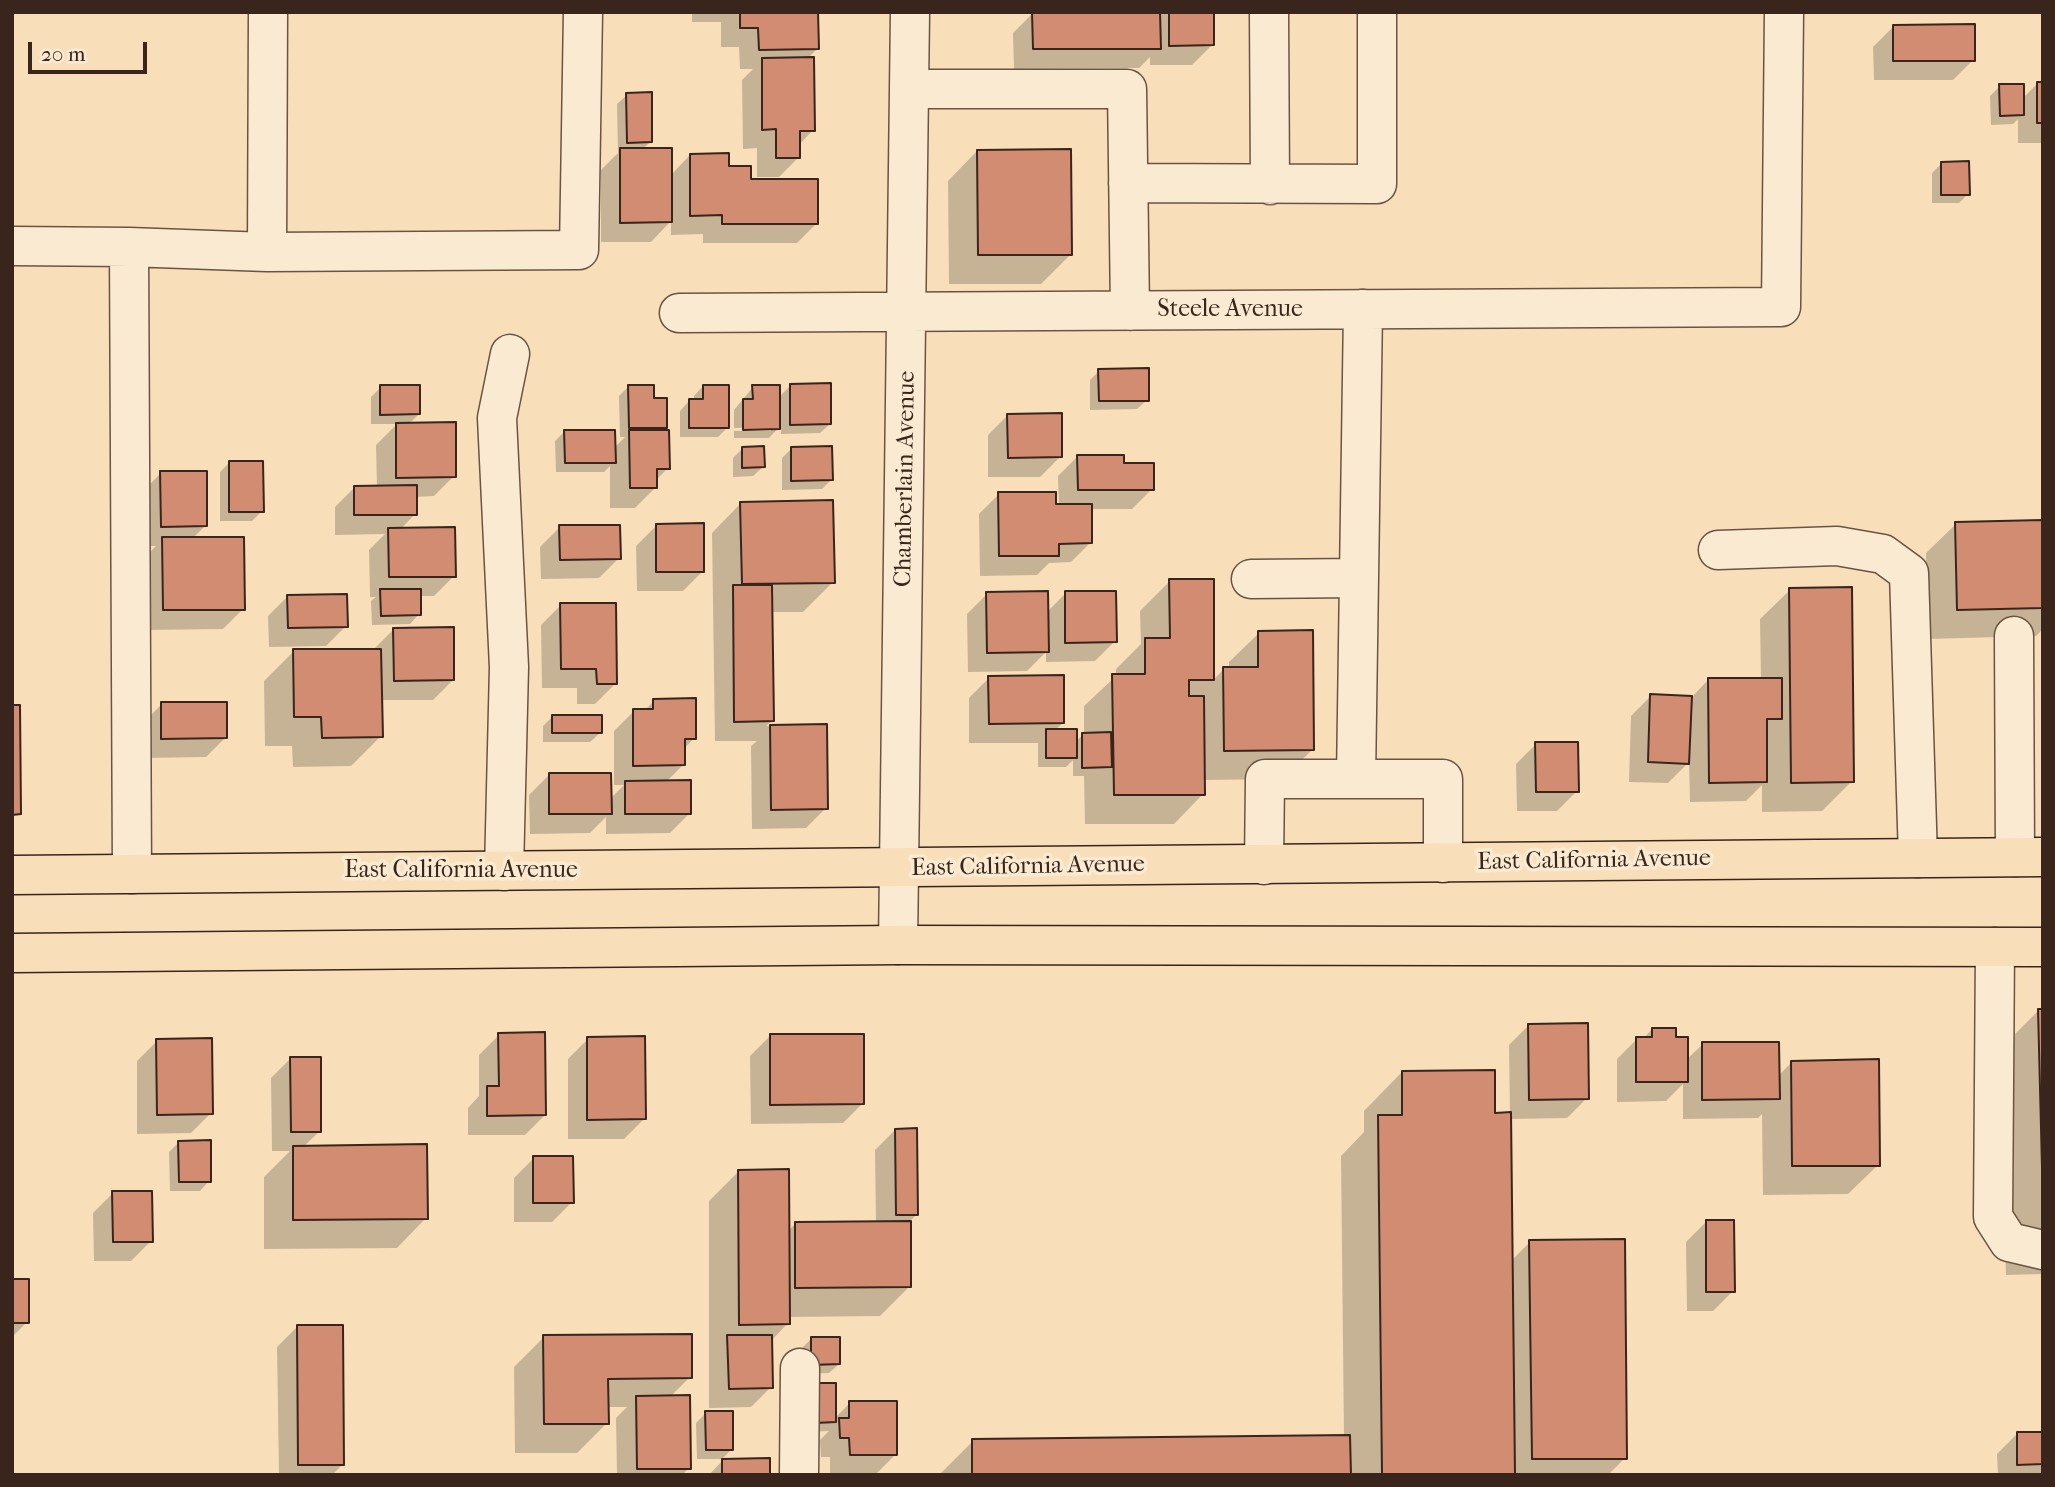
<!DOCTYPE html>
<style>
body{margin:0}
#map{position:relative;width:2055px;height:1487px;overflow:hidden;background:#f8dfba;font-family:"IM FELL French Canon",serif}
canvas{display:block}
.frame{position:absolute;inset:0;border:14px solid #39251c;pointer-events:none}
.scale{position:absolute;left:28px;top:42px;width:119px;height:32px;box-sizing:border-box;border:4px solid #39251c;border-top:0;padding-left:9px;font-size:21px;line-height:24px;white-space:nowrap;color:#39251c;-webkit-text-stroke:5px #faead2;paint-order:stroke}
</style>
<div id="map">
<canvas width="2055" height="1487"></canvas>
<div class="frame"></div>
<div class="scale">20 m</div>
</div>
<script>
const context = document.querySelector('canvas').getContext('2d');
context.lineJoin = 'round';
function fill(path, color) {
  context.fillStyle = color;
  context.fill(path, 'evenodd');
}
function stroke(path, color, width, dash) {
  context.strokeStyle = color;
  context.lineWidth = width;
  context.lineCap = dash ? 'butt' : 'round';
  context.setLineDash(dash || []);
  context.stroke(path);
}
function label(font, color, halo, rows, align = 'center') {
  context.font = font + ' "IM FELL French Canon",serif';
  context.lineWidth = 7;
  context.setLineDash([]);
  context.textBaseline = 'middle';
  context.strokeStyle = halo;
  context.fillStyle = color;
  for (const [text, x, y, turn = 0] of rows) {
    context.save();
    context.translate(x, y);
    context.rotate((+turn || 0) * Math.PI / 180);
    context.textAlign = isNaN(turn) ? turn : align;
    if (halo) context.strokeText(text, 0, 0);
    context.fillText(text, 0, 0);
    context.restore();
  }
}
const shadow = new Path2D(`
 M692 12H817V49L807 59 813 130 799 145V157L779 177H757V148L743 149 742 80 753 69H740L739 47H721V22H692Z
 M1212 12V45L1192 65H1150V57L1139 68 1014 69 1013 33 1033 13Z
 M1893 27 1973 60 1953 80H1874L1873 47Z
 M2037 84H2043V143H2018V119L2013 124 1991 125 1990 96 2000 86 2022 99Z
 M627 95 650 142 642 150 670 176 690 155 727 168 817 223 797 243H703V234L671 235V221L651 242H601V170L618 153 617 104Z
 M977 151 1071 254 1041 284H949L948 181Z
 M1942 163 1968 194 1959 203H1932V173Z
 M1099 371 1147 400 1137 409 1090 410V380Z
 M629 386 666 427 661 432 668 468 655 481V488L635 508H610V466L604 472H556L555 441 565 431 614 448 625 437H620L619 396Z
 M703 386 727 428 718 437H680V411L689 401H694V396Z
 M790 386 830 424 820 433 781 434V425L769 438H734V410L753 387 778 398ZM771 427V431H734V428Z
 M381 387 419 414 408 425 454 476 434 496 415 497V514L400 530 454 576 434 596H419V614L410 624 372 625 371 601 376 597H370L369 550 385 534 335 535V507L355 487H377L376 445 397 424H371V397Z
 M1008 415 1060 457 1040 477H988V435Z
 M743 448 763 467 753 476 733 477V458Z
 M792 448 831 480 822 489 782 490V458Z
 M1078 456 1123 465 1152 489 1132 509H1090L1091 542 1071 562 1049 563 1037 575 980 576 979 514 999 494 1059 505 1058 476Z
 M230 462 262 511 252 521H220V472Z
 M161 473 206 525 192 539 243 609 223 629 144 630 143 559 156 546H142L141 493Z
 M741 503 833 582 803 612H771L772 721 766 726H825L826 808 806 828 752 829 751 746 757 741H715L712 533Z
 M2043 522V629L2036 636 1928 639 1926 553 1956 524Z
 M656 526 703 571 683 591H637L636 546Z
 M560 527 619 558 599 578 541 579 540 547Z
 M1170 581H1212V681L1224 669H1229V662L1259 633 1312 750 1282 779 1203 780V794L1174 824H1085L1084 776H1073V760L1066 767H1038V743H969V698L989 678 1063 723 1054 731 1076 741 1084 734V706L1116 676V669L1141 644 1140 611Z
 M1790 590 1852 781 1822 811 1762 812V785L1746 801 1690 802 1689 762 1668 783 1629 782 1631 716 1651 696 1691 698 1708 680H1761L1760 619Z
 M1066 593 1115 641 1095 661 1046 662V652L1027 671 968 672 967 614 987 594 1047 612Z
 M288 596 346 626 326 646 269 647 268 616Z
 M561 605 615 684 595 704H577V688H542L541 625Z
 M394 629 453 680 433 700H380L381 736 351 766 293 767 292 746H265L264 681 294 651 374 649Z
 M654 701 694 738 683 750 684 764 666 782 690 813 670 833 606 834V817L590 833 530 834 529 795 549 775 610 799 624 785H614V731L634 711H644Z
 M162 704 226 737 206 757 142 758V724Z
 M552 717 600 733 590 742H543V726Z
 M1536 744 1577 791 1557 811H1517L1516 764Z
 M2038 1011H2043V1274L2006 1275 2000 1049Z
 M1529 1025 1587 1098 1567 1118 1510 1119 1511 1261 1530 1242 1625 1458 1608 1475H939L973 1441 1344 1437 1341 1156 1364 1132V1111L1402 1072 1494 1115 1510 1114 1509 1045Z
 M1652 1029 1674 1039 1686 1060 1703 1044 1778 1076 1792 1062 1878 1165 1848 1194 1763 1195 1762 1114 1758 1118 1683 1119V1084L1666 1101 1617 1102V1059L1637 1039H1643Z
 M499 1035 545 1115 525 1135H468V1108L479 1096V1055Z
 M770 1036 863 1103 843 1123 751 1124 750 1056Z
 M588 1039 644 1119 624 1139H568V1059Z
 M157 1041 211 1113 191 1133 137 1134V1061Z
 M291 1058 320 1131 303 1147 426 1218 397 1248 264 1249V1177L290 1151H272L271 1078Z
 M895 1130 917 1214 909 1222 910 1286 880 1316 788 1317V1323L771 1341V1387L751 1407 709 1408V1201L739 1171 787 1232 795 1224 876 1223 875 1150Z
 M179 1142 209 1181 200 1191H170L169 1152Z
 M534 1158 572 1202 552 1222H514V1178Z
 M113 1193 151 1241 131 1261H94L93 1213Z
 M1706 1222 1733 1291 1713 1311H1687L1686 1242Z
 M12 1281 27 1322 12 1337Z
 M297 1327 342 1465 332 1475H279L277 1347Z
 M544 1337 690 1377 670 1397 689 1468 682 1475H617L616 1418 627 1407H607V1423L577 1453H515L514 1367Z
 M812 1338 839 1364 829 1373 802 1374V1348Z
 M806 1395 834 1419 850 1403 896 1454 876 1474 830 1475V1457H821L820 1440 829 1431 806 1432Z
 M706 1413 732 1449 722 1459H697L696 1423Z
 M2017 1434H2043V1475H1998L1997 1454Z
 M723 1460 768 1475H709Z`);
const building = new Path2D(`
 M740 12H818L819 49 759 50 758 28H740Z
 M1032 12H1160L1161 49H1033Z
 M1169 12H1214V45L1169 46Z
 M1975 24V61H1893V25Z
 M814 57 815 131H800V158H776V129L762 130V58Z
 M2037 82H2043V123H2037Z
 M1999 84H2024V115L2000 116Z
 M652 92V142L627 143 626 93Z
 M620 148H672V222L620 223Z
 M1071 149 1072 255H978L977 150Z
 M729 153V166H751V179H818V224H722V215L690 216V154Z
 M1969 161 1970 195H1941V162Z
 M1149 368V401H1099L1098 369Z
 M831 383V424L790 425V384Z
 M380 385H420V414L380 415Z
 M628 385H654V398H667V428H629Z
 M703 385H729V428H689V399H703Z
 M752 385H780V429L743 430V399H753Z
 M1062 413V457L1008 458 1007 414Z
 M456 422V477L396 478V423Z
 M564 430H615L616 463H565Z
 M629 430H669L670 469H657V488H630Z
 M764 446 765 467 742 468V447Z
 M832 446 833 480 791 481V447Z
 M1077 455H1124V463H1154V490H1078Z
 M229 461H263L264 512H229Z
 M160 471H207V526L161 527Z
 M417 485V515H354V486Z
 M998 492H1056V504H1092V543L1059 544V556H999Z
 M833 500 835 583 742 584 740 502Z
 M2043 520V608L1957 610 1955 522Z
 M704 523V572H656V524Z
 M559 525H620L621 559 560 560Z
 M455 527 456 577H389L388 528Z
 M162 537H244L245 610H163Z
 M1169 579H1214V680H1189V696H1204L1205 795H1114L1112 674H1145V638H1170Z
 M733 585H772L774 721 734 722Z
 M1852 587 1854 782 1791 783 1789 588Z
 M380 589H421V615L381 616Z
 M1048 591 1049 652 987 653 986 592Z
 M1065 591H1116L1117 642 1065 643Z
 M347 594 348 627 288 628 287 595Z
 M560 603H616L617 684H597L596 669H561Z
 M454 627V680L394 681 393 628Z
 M1313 630 1314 750 1224 751 1223 667H1258V631Z
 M293 649H381L383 737 322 738 321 717H294Z
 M1064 675V723L989 724 988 676Z
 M1708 678H1782V719H1767V782L1709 783Z
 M1650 694 1692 696 1689 764 1648 762Z
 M696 698V739H685V765L633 766V709H653V699Z
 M161 702H227V738L161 739Z
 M12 705H20L21 814 12 815Z
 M552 715H602V733H552Z
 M827 724 828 809 771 810 770 725Z
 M1046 729H1077V758H1046Z
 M1111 732 1112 767 1082 768V733Z
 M1535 742H1578L1579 792H1536Z
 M549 773H611L612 814H549Z
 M691 780V814H625V781Z
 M2038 1009H2043V1207Z
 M1588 1023 1589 1099 1529 1100 1528 1024Z
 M1652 1028H1676V1037H1688V1082H1636V1037H1652Z
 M545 1032 546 1115 487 1116V1086H499L498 1033Z
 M770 1034H864V1104L770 1105Z
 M645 1036 646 1119 587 1120V1037Z
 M212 1038 213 1114 157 1115 156 1039Z
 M1702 1042H1779L1780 1099 1702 1100Z
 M290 1057H321V1132H291Z
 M1879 1059 1880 1166H1792L1791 1061Z
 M1495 1070V1113L1511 1112 1515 1475H1382L1378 1115H1402V1071Z
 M917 1128 918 1215H896L895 1129Z
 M211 1140V1182H179L178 1141Z
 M427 1144 428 1219 293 1220V1146Z
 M533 1156H573L574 1203H533Z
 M789 1169 790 1324 739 1325 738 1170Z
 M112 1191H152L153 1242H113Z
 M1706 1220H1734L1735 1292H1706Z
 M911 1221V1287L795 1288V1222Z
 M1625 1239 1627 1459H1532L1529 1240Z
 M12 1279H29V1323H12Z
 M297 1325H343L344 1465H298Z
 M692 1334V1378L608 1379 609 1424H544L543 1335Z
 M727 1335H772L773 1388 729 1389Z
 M811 1337H840V1364L811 1365Z
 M815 1383H836V1422L815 1423Z
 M690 1395 691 1469H637L636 1396Z
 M849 1401H897V1455H850L849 1438H840L839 1418H849Z
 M705 1411H733V1450H706Z
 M2017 1432H2043V1464L2017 1465Z
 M1350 1435 1351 1475H972V1439Z
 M770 1458V1475H722V1459Z`);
const minor = new Path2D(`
 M1269 12 1270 185
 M910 89H1127L1130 311
 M1128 183 1377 184V12
 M12 246 129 247 132 874
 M129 247 267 252 579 250 583 12
 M267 252 268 12
 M679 313 1781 307 1784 12
 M1718 550 1837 546 1883 554 1909 573 1918 858
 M1251 579 1359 578
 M2014 636 2015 857
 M1356 779 1363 309
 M1264 865 1265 779H1443V863
 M504 871 509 667 497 418 510 354
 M898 945 910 12
 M1995 947 1993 1217 2009 1242 2043 1250
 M799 1475 800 1368`);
const major = new Path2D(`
 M12 875 2043 857
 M12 953 898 945 2043 947`);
const streetNames = [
 ["Steele Avenue",1230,310],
 ["Chamberlain Avenue",906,479,-89],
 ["East California Avenue",1594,861,-1],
 ["East California Avenue",1028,867,-1],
 ["East California Avenue",461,871]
];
fill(shadow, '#0003');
fill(building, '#d28c72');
stroke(building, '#39251c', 2);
stroke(minor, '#695444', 41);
stroke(major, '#39251c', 41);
stroke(minor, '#faead2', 38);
stroke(major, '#f8dfba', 38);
label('24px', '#39251c', '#faead2', streetNames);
</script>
